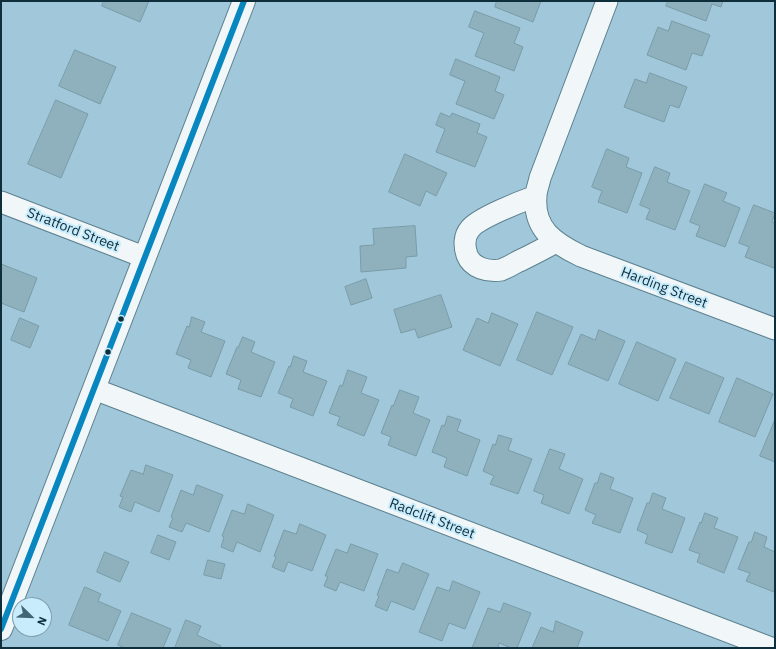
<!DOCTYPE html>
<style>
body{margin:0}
#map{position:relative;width:776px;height:649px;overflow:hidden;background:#a0c7da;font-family:"IBM Plex Sans",sans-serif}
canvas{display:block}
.frame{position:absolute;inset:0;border:2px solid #0f2e3b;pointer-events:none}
.north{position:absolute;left:12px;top:597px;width:40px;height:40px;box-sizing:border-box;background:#c8ecfc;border:1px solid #7ea0af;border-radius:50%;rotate:113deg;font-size:11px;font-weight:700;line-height:16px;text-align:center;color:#0f2e3b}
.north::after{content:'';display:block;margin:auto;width:14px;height:18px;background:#426473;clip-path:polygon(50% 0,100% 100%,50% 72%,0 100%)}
</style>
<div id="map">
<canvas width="776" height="649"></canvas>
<div class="frame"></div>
<div class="north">N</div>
</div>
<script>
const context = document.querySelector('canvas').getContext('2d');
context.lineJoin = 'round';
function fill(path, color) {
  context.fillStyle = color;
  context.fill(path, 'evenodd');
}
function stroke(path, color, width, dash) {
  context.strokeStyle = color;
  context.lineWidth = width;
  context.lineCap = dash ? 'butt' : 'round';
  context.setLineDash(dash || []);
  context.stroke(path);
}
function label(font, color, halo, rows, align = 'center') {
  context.font = font + ' "IBM Plex Sans",sans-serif';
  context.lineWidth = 4;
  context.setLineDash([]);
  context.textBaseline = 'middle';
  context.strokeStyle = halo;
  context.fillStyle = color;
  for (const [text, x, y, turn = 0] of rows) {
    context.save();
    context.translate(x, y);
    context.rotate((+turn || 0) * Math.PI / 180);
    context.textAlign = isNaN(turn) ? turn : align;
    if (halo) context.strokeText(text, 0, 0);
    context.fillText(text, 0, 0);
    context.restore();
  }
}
const building = new Path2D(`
 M104 1H149L140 22 102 6Z
 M497 1H541L533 22 495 7Z
 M668 1H723L721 7 712 4 706 21 666 6Z
 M475 11 520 28 514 43 523 47 514 71 475 56 484 33 469 27Z
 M672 21 710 35 702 56 692 53 686 70 647 55 658 27 668 31Z
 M75 50 116 67 100 104 59 86Z
 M456 59 500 77 495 91 504 95 494 119 456 104 465 81 450 75Z
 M650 73 687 87 679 108 670 105 664 122 624 107 635 79 646 83Z
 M56 100 88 114 61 178 28 164Z
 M441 113 450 117 452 113 480 124 477 133 487 137 475 167 436 152 445 129 436 125Z
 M607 149 629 158 626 167 642 173 627 213 598 202 602 191 592 187Z
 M405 154 447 173 436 196 426 191 420 206 389 192Z
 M655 167 670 173 667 182 690 191 675 230 646 219 650 209 640 205Z
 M705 184 727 193 723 201 740 208 725 247 696 236 700 226 690 222Z
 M754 205 775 213 772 222 775 223V266L774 268 745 257 749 247 739 243Z
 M415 226 417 256 406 257V268L361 272 360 246 374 245 373 229Z
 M1 264 37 278 24 312 1 303Z
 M366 279 372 298 351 305 345 287Z
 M441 295 452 327 418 338 415 329 401 333 394 310Z
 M537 312 573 327 552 375 517 360Z
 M492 313 518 324 500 366 463 350 477 318 488 323Z
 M192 317 205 322 201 332 225 341 211 377 188 368 191 360 176 354 187 326 189 327Z
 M20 318 39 326 30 348 11 340Z
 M599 330 625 341 608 381 568 364 581 334 595 340Z
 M243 337 255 342 251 352 275 362 261 397 238 389 241 380 226 374 237 347H238Z
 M637 342 676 359 658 401 619 384Z
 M294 356 307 361 303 372 327 381 313 416 290 407 293 399 278 393 289 366 290 367Z
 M686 362 724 378 709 414 670 398Z
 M348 370 367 377 361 393 379 400 364 436 337 425 340 417 329 413 340 385 342 386Z
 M737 378 773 394 755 437 719 422Z
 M400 390 419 397 413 413 430 420 416 456 388 445 391 437 381 433 392 405 393 406Z
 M448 416 461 420 457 431 480 440 467 476 444 467 447 458 432 452 442 425 444 426Z
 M775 420V462L760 456Z
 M499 435 512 439 508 450 532 459 518 494 490 484 494 476 483 471 493 444 495 445Z
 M550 449 565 454 559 469 583 479 569 514 541 503 544 495 534 491Z
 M146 465 173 475 159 512 135 502 131 512 119 507 123 497 120 496 131 470 143 474Z
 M601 473 614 478 610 489 633 498 620 533 592 523 596 515 585 510 595 483H597Z
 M197 485 223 495 209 532 186 523 182 532 169 527 173 518 171 517 181 490 193 495Z
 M653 493 666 498 662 509 685 518 672 553 645 543 648 535 637 530 647 503H649Z
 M248 504 274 515 260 552 237 542 233 552 221 547 224 537 222 536 232 510 244 514Z
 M705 513 718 518 714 528 738 537 724 573 697 562 700 554 689 550 700 522 701 523Z
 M300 524 326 535 312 571 288 562 284 572 272 567 276 557 274 556 284 530 296 534Z
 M755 532 767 537 764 547 775 552V588L774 592 746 581 750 573 738 569 749 542H751Z
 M158 535 176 542 169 560 151 553Z
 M351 544 378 554 364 591 340 582 336 591 324 586 328 576H325L336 549 347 553Z
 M105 552 129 562 120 582 97 572Z
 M208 560 225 564 221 579 204 575Z
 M403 563 429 574 414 610 391 601 387 611 375 606 379 596 377 595 387 569 398 573Z
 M453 581 480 592 465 629 449 623 442 641 419 632 437 587 449 591Z
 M85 587 101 594 98 601 121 611 108 641 69 625Z
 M504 603 531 613 517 648H511L499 643 498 648H472L488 608 500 612Z
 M132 613 171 629 163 648H125L118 645Z
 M186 620 201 626 197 635 221 646 220 648H175Z
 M556 621 583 632 577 648H532L541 627 553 632Z`);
const minor = new Path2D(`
 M607 1 540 178C539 184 536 190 536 196 533 229 554 243 581 256L775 329
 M536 196C522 201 478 218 470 229 464 236 464 246 467 255 472 268 488 272 501 270 506 268 512 265 517 262 530 256 543 249 556 242
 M1 202 144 257
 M94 389 771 648`);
const secondary = new Path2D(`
 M1 629 244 1`);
const bus1 = new Path2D(`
 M1 629 244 1`);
const markers = [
 [121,319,3.5,"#0f2e3b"],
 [108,352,3.5,"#0f2e3b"]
];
const streetNames = [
 ["Stratford Street",73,230,21],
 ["Harding Street",664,288,21],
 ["Radclift Street",432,519,21]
];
fill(building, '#8fb1bd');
stroke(building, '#799ca7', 1);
stroke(minor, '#5d818f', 23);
stroke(secondary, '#5d818f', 24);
stroke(minor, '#f1f7f9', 21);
stroke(secondary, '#f1f7f9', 22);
stroke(bus1, '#0786c0', 6);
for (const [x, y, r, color] of markers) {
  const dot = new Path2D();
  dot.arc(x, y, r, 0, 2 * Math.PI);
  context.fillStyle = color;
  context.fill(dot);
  stroke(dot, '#c8ecfc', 1.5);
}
label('14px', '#0f2e3b', '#c8ecfc', streetNames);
</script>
